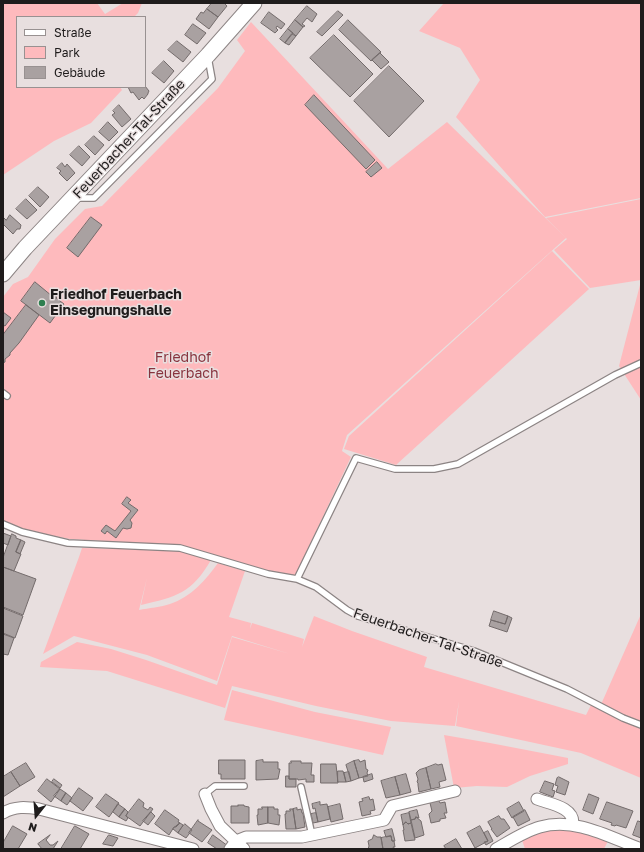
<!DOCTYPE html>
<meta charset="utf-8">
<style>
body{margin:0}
#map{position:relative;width:644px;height:852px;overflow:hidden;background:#e8dfdf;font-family:"Golos Text",sans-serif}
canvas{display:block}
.frame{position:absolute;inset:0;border:4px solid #1f1c1c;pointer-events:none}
.legend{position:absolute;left:16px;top:16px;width:130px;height:72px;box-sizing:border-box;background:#e8dfdf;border:1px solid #989191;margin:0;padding:5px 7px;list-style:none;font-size:12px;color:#1f1c1c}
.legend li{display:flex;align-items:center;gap:8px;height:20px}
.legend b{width:20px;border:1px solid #989191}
.north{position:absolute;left:16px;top:796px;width:40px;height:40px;-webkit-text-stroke:3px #e8dfdf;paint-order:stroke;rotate:197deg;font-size:11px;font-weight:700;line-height:16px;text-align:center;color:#1f1c1c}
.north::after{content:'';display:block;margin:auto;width:14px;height:18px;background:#1f1c1c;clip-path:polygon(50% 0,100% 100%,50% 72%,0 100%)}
</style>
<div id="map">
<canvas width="644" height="852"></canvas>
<div class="frame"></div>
<ul class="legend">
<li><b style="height:5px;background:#fff"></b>Straße</li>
<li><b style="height:11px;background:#febabd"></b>Park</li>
<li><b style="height:11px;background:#a9a1a1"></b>Gebäude</li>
</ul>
<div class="north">N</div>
</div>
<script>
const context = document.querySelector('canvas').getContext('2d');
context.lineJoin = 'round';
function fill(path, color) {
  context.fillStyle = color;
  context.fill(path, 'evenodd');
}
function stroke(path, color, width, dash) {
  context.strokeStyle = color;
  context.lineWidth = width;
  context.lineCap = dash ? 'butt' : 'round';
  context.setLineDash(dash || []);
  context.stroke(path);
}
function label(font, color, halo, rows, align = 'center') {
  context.font = font + ' "Golos Text",sans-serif';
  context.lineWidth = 3;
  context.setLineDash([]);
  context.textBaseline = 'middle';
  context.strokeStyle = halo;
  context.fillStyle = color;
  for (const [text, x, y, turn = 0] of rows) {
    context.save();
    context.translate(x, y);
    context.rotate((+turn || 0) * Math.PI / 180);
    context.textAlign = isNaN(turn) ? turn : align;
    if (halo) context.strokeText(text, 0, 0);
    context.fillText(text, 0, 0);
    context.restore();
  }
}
const green = new Path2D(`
 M3 3H97L105 14 123 3H142L138 13 134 17H17V87H120L122 90 91 123 54 141 3 175Z
 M444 3H641V198L545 217 456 117 480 80 460 48 419 31Z
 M251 22 388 169 447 122 566 238 347 435 342 451 351 457 295 576 265 570 181 546 70 539 9 527 3 524V297L13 284 28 277 55 239 85 209 102 206 218 88 245 51 237 40Z
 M641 199V280L590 288 554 250 567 239 546 218Z
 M552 251 589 289 396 465 344 449 349 436Z
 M641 281V400L619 366Z
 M82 548 179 550 211 560C192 593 176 597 141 605L147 578 139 610C149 608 161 607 170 604 191 597 206 580 218 563L245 571 229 617 251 623 250 629 268 635 250 629 252 623 304 639 302 647 314 616 352 631 427 657 424 667 586 715 591 705 599 709 641 614V778L581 753 456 726 459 701 454 699 459 701 455 726 391 721 316 706 232 686 225 708 107 671 40 667 41 662 77 642 111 649 146 660 217 685 232 637 290 654 232 636 217 681 147 655 74 636 43 654 79 557 149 574 79 557Z
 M232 690 315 712 391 727 383 755 224 720Z
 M444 735 490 743 568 758V764L530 776 507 787 477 786 454 788Z
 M576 829 608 841 604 849H525L522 840 543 831Z`);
const building = new Path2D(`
 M212 3H224L227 6 218 17 207 9Z
 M307 6 317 14 312 22 307 18 302 24 305 26 303 27 295 20Z
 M207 9 218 17 209 29 196 19 201 12 203 13Z
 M338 11 343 15 322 36 317 32Z
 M269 12 285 24 281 29 277 26 276 28 278 30 275 33 261 23Z
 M295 20 303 27 296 36 288 29Z
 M348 20 381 52 371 61 339 30Z
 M193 24 206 33 197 44 185 35Z
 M288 29 293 33 285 43 280 39Z
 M292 34 296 36 289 45 285 43Z
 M334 35 373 74 350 97 310 58Z
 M177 41 191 52 183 62 168 50Z
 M380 53 389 62 381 69 372 60Z
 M164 61 174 71 164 83 152 73Z
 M389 66 424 101 389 137 354 101Z
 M145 86 149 91 148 93V94L144 99 142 97 139 100 133 92 131 93 128 87Z
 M314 95 375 160 366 169 305 105Z
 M119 105 131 119 122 127 112 115 115 113 113 111Z
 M108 122 118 132 109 141 99 132Z
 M94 136 104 145 95 155 85 145Z
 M79 146 90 157 82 166 70 155Z
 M377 162 382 168 371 177 366 172Z
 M62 163 65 167 67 164 75 173 67 181 59 173 61 171 57 168Z
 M38 187 49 197 40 207 29 196Z
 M26 199 37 210 27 219 16 209Z
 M10 215 21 225 20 229H17L13 234 3 224V219L4 218 6 220Z
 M91 217 102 225 78 257 67 248Z
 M35 282 52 296 53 294 57 297 56 298 64 304 50 323 21 301Z
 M26 305 39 315 19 343 10 353V355L5 359V362L3 363V335Z
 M3 312 11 318 5 326 3 325Z
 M127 497 131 500 128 503 138 510 130 520 132 523 131 528 127 529 123 528 116 538 107 531 105 534 101 531 106 525 115 531 131 511 122 504Z
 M3 533 11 536 8 545 3 543Z
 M12 534 16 536V538L21 540 16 552 21 554 14 571 3 567V558Z
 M21 540 25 542 20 554 16 552Z
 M3 567 36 579 23 615 3 607Z
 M3 608 23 616 15 638 3 633Z
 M494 611 508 616 505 624 491 620Z
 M508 616 512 618 507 632 489 626 491 620 505 624Z
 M3 634 14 638 8 655 3 654Z
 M219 760H245V779H221V774H219Z
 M263 760V762H278V769H280L278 779 256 780V761Z
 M359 760 360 762 365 760 366 769 368 770 367 773 368 776 359 778 354 761Z
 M291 761H301V763H312L311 775H314V782H306V779L298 780V779H289V763H291Z
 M354 761 359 778 351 781 346 765Z
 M26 763 35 777 20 786 11 772Z
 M321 764H336L338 783H321Z
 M436 764 438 765 442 764 446 780 439 782 440 787 431 789 426 768Z
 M426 768 431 789 419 792 418 785V783L417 782 418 779 416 773 419 770Z
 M338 771H343L346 782H338Z
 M11 772 20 786 3 797V777Z
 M349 772 351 781 346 782 344 773Z
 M372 774 373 779 364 782 363 777Z
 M406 774 411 792 400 795 395 777Z
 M286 776H289V779H296V787H286Z
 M395 777 400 795 386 798 381 781Z
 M559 777 569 782 565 795 556 792 558 786 555 785 557 778Z
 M47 779 60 789 51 802 38 791Z
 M54 779 62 785 60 788 52 782Z
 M545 781 554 784 552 790 555 791 553 797 540 792Z
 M79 788 93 798 83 811 70 801Z
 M60 789 66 793 61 801 54 796Z
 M66 793 72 798 67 805 61 801Z
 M106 794 119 803 109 817 96 807Z
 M589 794 599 798 593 814 583 810Z
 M369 797 370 800 373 799 375 810 370 811 371 814 362 816 359 802 363 801 362 799Z
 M139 799 144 803 143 807 148 810 150 807 153 809 140 826 126 816Z
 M439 801 440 803 445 802 447 813H444L446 818 440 819V821L431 823 429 814 432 811 430 803Z
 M320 802V805L327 804 330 819 318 822 315 808 313 809 312 804Z
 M519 802 524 811 512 818 507 809Z
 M607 802 633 811 626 828 616 825 615 826 611 825 612 823 600 819Z
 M118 804 125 809 119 817 113 812Z
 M340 804 343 819 331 822 328 807Z
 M238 805H244V806L249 807V823H231V806H238Z
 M262 807H268V823L258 825 257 815H258V809H262Z
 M268 807H274V809H278V815H280L279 825 268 823Z
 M297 808V810L301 809 302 813H303L305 827 296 829 293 809Z
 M125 809 128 812 126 816 128 818 126 821 119 817Z
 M290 809H293L296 829H286L285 814H286V811H290Z
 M165 810 179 820 178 822 180 823 176 827H174L169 835 155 824Z
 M417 810 419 818 416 817 415 819 411 820 409 812Z
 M525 810 530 820 518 826 513 817Z
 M151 812 155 816 148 825 143 821Z
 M316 813 318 822 313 823 311 814Z
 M409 813 411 823 408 824 406 822 403 825 401 815Z
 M499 816 501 819H504L510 828 497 837 491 829H492L488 822Z
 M416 817 421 821 424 835 415 838 411 820 415 819Z
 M198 820V821L212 830 202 842 189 833Z
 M638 821 641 822V838L633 835Z
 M406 822 408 824 411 823 415 840 405 841 403 830H404L403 825Z
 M180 823 183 825 178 833 173 829Z
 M185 824 192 830 186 838 178 833Z
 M13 826 27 834 18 849H3V843Z
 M75 826 89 834 80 849H61Z
 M480 826 488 841 475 848 467 833Z
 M392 829 395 841H392L391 836 386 837 384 831Z
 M488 831 493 841 486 845 484 842 488 841 484 833Z
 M50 835 46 840 50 845H53L58 841 53 849H42L38 844Z
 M109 835 118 838 113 846 103 844Z
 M213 835 228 846 226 849H217L208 843Z
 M374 835 377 837H381L383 849H368L369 846 368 841 372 839Z
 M391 836 392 841H394L395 847H393L394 849H383L381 838Z
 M456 839 462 849H446L444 846Z`);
const lane = new Path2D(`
 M76 198H94L212 79 208 57
 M3 393 7 396
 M3 524 22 532 68 543 180 548 268 574 297 579 316 587 347 610 358 616 474 651 567 689 623 718 641 725
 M297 579 356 458 395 469H434L458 464 615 375 641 363
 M301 787 312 835
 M205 794 215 786H244`);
const street = new Path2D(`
 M205 794 211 809 220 826 244 849
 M537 799C550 804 574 807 573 824
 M3 813C15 806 26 807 39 809L193 849
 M230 849 236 841 246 837H302L384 820 392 806 455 791
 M496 849C510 841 525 831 540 827 575 817 609 837 641 849`);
const secondary = new Path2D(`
 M3 274 25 248 208 55 254 3`);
const markers = [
 [42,303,4,"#2e7f50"]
];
const streetNames = [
 ["Feuerbacher-Tal-Straße",129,139,-47],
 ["Feuerbacher-Tal-Straße",428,638,19]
];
const poiNames = [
 ["Friedhof Feuerbach",50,295],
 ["Einsegnungshalle",50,311]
];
const parkNames = [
 ["Friedhof",183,358],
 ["Feuerbach",183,374]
];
fill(green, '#febabd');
fill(building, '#a9a1a1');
stroke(building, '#736b6b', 1);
stroke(lane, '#8c8484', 8);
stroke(street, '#8c8484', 13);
stroke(secondary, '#8c8484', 17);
stroke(lane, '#fff', 5.5);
stroke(street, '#fff', 11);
stroke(secondary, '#fff', 15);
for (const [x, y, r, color] of markers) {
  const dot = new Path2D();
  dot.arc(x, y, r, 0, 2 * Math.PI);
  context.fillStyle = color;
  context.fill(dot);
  stroke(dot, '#e8dfdf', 1.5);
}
label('14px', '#1f1c1c', '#e8dfdf', streetNames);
label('bold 14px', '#1f1c1c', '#e8dfdf', poiNames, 'left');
label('14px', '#88333e', '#e8dfdf', parkNames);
</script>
